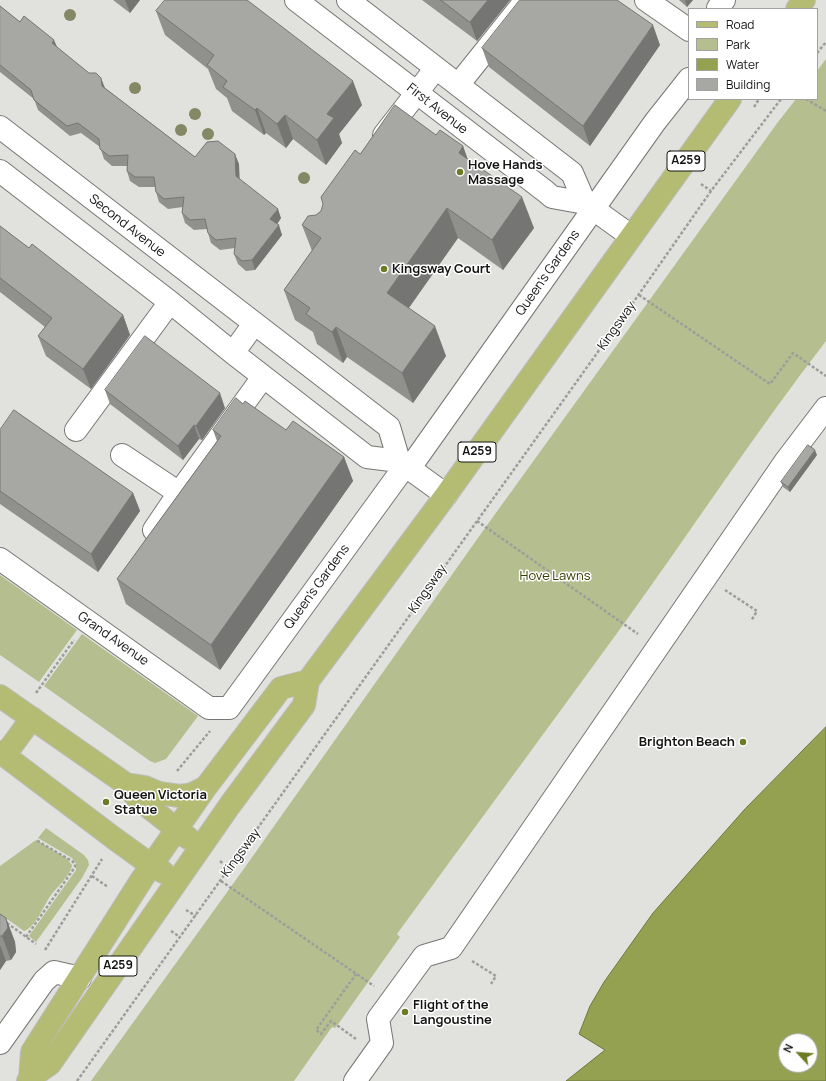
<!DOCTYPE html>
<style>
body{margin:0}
#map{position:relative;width:826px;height:1081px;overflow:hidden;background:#e1e2de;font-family:Manrope,sans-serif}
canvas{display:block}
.legend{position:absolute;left:688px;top:8px;width:130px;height:92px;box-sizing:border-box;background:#fff;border:1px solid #a1a1a1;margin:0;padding:5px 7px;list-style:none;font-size:12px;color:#141413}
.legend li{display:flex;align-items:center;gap:8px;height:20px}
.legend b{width:20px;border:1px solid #a1a1a1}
.north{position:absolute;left:778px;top:1033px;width:40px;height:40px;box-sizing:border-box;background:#fff;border:1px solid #a1a1a1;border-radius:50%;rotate:296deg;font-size:11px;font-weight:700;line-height:16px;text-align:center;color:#141413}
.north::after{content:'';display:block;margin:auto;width:14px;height:18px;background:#6f7a26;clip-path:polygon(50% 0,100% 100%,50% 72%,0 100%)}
</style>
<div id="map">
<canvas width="826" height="1081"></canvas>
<ul class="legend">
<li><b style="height:5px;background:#b4bc74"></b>Road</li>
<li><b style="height:11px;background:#b5be8f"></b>Park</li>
<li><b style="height:11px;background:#94a151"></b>Water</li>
<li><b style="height:11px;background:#a7a7a4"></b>Building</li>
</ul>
<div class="north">N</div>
</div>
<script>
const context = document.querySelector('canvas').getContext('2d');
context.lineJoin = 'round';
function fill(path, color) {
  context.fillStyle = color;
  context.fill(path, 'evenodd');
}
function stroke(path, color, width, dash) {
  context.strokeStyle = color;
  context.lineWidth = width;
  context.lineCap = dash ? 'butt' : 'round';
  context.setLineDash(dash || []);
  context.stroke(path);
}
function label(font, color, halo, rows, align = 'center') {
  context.font = font + ' Manrope,sans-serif';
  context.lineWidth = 3;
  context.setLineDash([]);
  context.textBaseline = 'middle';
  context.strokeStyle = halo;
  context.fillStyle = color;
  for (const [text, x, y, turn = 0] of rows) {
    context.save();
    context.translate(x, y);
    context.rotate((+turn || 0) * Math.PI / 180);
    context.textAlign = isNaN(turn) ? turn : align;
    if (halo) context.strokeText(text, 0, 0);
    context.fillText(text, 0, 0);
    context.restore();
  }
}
const green = new Path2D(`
 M826 59V341C755 433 691 531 623 625 548 728 472 831 397 934L400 937 339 1023 335 1028 332 1027 294 1081H91L243 870 480 535 778 122 796 99H817V71Z
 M0 575 77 630 39 682 0 655Z
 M82 634 198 716 166 759 155 763 150 761 44 686Z
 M46 828 84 855 88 860 89 865 82 878 36 942 29 936 76 870V864L72 858 38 838Z
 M36 840 66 858 72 865C72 874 54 890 49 898 43 907 35 928 24 931L0 914V866Z`);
const water = new Path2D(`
 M826 727V1081H566L605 1050 579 1034 590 1006 604 982 653 913 745 809ZM786 1041H810V1065H786Z`);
const path = new Path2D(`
 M817 53 826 42
 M806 99 826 111
 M754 107 759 99
 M701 184 711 191
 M639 295 770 384 793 353 826 376
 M477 521 638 634
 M725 590 757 611 751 621
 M36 693 74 640
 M177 771 210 731
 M220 861 229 869
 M92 876 108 887
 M221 881 374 986
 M186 910 196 916
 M7 923 36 944
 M171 931 180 937
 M26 937 75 867V864L72 861 36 840
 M45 950 102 859
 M472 961 496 976 491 984
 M356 1039 331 1021 321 1034 316 1030 356 974
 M77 1081 630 307 711 191 781 99`);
const minor = new Path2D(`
 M296 0 545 191 552 197 585 203 631 236
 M348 0 572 173 585 203
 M646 0 689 30
 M718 8 724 0
 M458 85 526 0
 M0 127 389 427 399 461
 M384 135 436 68
 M0 171 170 302 233 353 367 457 399 461 446 495
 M233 353 254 324
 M76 430 170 302
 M122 455 179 493
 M409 469 655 122 689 79
 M154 530 179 493 263 377
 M0 559 209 708H229L405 466
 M0 1043 44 981 54 972 80 978
 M355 1081 382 1043 378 1019 424 956 451 948 785 462 826 408`);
const major = new Path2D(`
 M797 9 804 0
 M0 696 126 784 137 798 188 838
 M0 752 115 839 151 865 163 872
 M5 755 32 718
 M126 784 145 787 159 793 180 796 192 794 206 787
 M30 1078 32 1052 142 879 206 787 281 688 308 681
 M28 1081 30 1078 50 1064 230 805 304 705 308 681 446 495 730 99`);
const trees = [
 [70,15],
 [135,88],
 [195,114],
 [181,130],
 [208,134],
 [304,178]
];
const wall = new Path2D(`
 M113 0H140L130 13Z
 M422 0H510L477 41Z
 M679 0H693L687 7Z
 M0 6 20 22 57 47 105 88 195 157 239 164V179L281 218 277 224 282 235 255 270 246 271 238 264 234 254 235 248 220 250 211 243 208 233 207 229 194 230 185 223 182 213 183 207 168 209 159 202 156 192 155 187H139L130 181 127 171V166H112L104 159 100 147 81 133 70 136 38 110 34 99 0 72Z
 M156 11 362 105 339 134 342 143 326 165 293 139 286 148 266 133 264 135 232 111 227 98 216 89 208 69 165 35Z
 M660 45 590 146 489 67 482 48Z
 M436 135 463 146 467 158 534 228 503 270 458 238 409 308 446 356 413 403 347 357 343 363 317 344 313 332 295 320 284 290 312 251 302 225 321 211 360 154Z
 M0 226 29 248 123 315 130 335 91 389 46 356 38 336 45 327 0 292Z
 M105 390 225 408 202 440 199 439 183 460 110 404Z
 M243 404 286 430 344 457 353 481 220 670 126 604 117 579 217 441 213 430Z
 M0 430 133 493 140 511 98 572 0 504Z
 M817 455 790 492 783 487 781 482Z
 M0 914 6 918 15 942 16 952 11 960 6 961 0 970Z`);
const shadedWall = new Path2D(`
 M125 0H140L130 13Z
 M488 0H510L477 41 470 22Z
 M685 0H693L687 7Z
 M653 25 660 45 590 146 583 126Z
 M54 40 58 49 52 43Z
 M101 78 105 88 106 96 102 86Z
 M353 81 362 105 339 134 342 143 326 165 317 140 327 114Z
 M257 108 266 133 264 135 255 110Z
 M285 115 293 139 286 148 277 124Z
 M463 146 474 177 459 153Z
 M235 154 239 164 240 186 236 176Z
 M522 197 534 228 503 270 492 240Z
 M447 208 458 238 398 323 387 293Z
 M278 209 281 218 274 229 270 219Z
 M279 225 282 235 255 270 252 260Z
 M123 315 130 335 91 389 83 369Z
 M435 326 446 356 413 403 402 373Z
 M336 327 347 357 343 363 332 332Z
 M220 393 225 408 202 440 196 426Z
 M194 425 199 439 183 460 178 446Z
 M815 450 817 455 790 492 788 487Z
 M344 457 353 481 220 670 211 645Z
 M133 493 140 511 98 572 91 554Z
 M6 918 15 942 16 952 11 960 2 936Z
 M0 945 6 961 0 970Z`);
const building = new Path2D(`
 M165 0H247L353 81 327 114 334 118 317 140 285 115 277 124 257 108 255 110 223 87 227 81 207 65 214 55 156 11Z
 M441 0H488L470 22Z
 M520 0H617L653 25 583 126 482 48Z
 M0 6 20 22 24 16 54 40 52 43 89 73H96L101 78 102 86 195 157 207 142 218 141 235 154 236 176 278 209 270 219 279 225 252 260 242 261 234 254 236 238 216 240 208 233 205 219 190 220 182 213 184 197 164 199 156 192 154 177H135L127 171 128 155 109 156 100 149 99 139 78 123 67 126 34 100 31 90 0 65Z
 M395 105 436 135 440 130 463 146 459 153 522 197 492 240 447 208 387 293 435 326 402 373 336 327 332 332 306 314 310 308 284 290 321 238 302 225 308 216 316 215 321 211 323 204 321 197 355 150 360 154Z
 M0 226 29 248 32 244 123 315 83 369 38 336 52 318 0 278Z
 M145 336 220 393 196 426 194 425 178 446 105 390Z
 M236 398 243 404 245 401 286 430 293 421 344 457 211 645 117 579 221 436 213 430Z
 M14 410 133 493 91 554 0 491V430Z
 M808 445 815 450 788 487 781 482Z
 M0 914 6 918 8 928 2 936H0Z`);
const markers = [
 [460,172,4,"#6f7a26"],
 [384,269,4,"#6f7a26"],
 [743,742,4,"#6f7a26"],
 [106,802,4,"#6f7a26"],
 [405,1012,4,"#6f7a26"]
];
const shields = [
 [686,161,38],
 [477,452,38],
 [118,966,38]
];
const shieldNames = [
 ["A259",686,161],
 ["A259",477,452],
 ["A259",118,966]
];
const streetNames = [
 ["First Avenue",437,109,38],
 ["Second Avenue",127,226,38],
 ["Queen's Gardens",548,273,-55],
 ["Kingsway",617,326,-55],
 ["Queen's Gardens",317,587,-54],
 ["Kingsway",428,589,-55],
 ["Grand Avenue",113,639,35],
 ["Kingsway",241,853,-54]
];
const poiNames = [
 ["Hove Hands",468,165],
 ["Massage",468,180],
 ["Kingsway Court",392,269],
 ["Brighton Beach",735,742,"right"],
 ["Queen Victoria",114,795],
 ["Statue",114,810],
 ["Flight of the",413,1005],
 ["Langoustine",413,1020]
];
const parkNames = [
 ["Hove Lawns",555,576]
];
fill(green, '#b5be8f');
fill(water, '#94a151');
stroke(water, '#6e773e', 1);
stroke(minor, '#767774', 24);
stroke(major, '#bdbdbd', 24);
stroke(path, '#9d9e9b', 2.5, [3, 2]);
stroke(minor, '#fff', 22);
stroke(major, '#b4bc74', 22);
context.fillStyle = '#848864';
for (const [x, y] of trees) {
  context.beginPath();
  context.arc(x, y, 6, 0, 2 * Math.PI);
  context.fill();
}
fill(wall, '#90908d');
fill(shadedWall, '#757573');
fill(building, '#a7a7a4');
stroke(building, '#757573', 1);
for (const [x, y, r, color] of markers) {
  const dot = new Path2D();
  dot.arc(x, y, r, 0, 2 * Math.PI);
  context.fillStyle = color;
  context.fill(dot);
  stroke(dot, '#fff', 1.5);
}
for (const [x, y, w] of shields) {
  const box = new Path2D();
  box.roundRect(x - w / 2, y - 10, w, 20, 3);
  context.fillStyle = '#fff';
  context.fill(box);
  stroke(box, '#141413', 1);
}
label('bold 12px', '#141413', null, shieldNames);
label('13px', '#141413', '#fff', streetNames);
label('bold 13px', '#141413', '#fff', poiNames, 'left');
label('13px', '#373e00', '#fff', parkNames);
</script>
